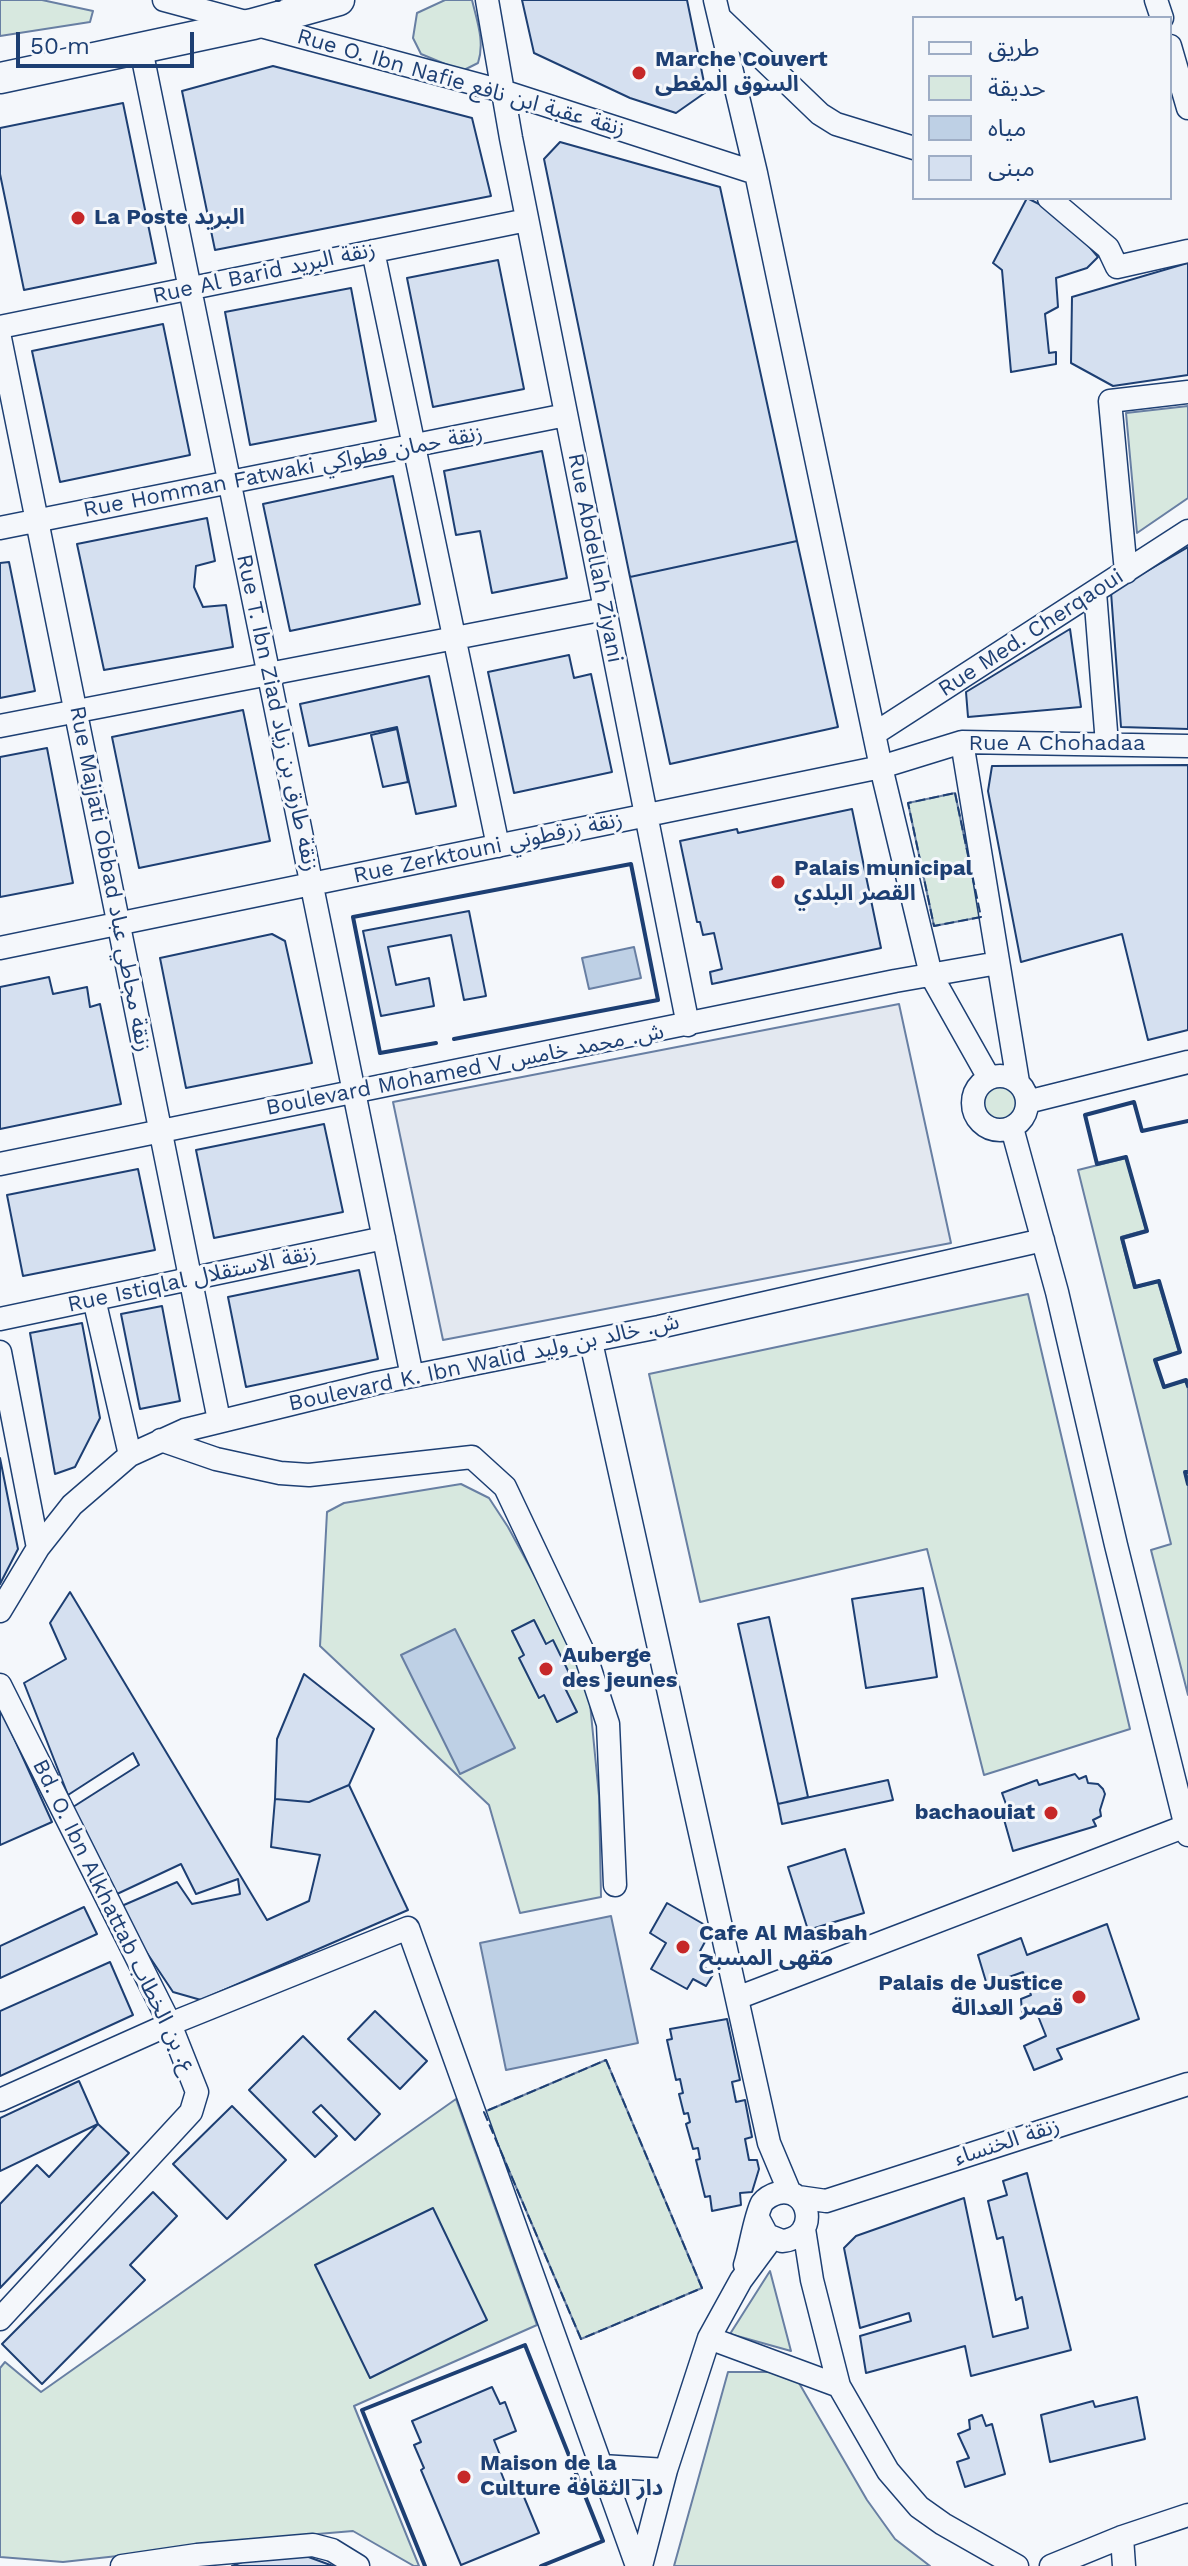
<!DOCTYPE html>
<meta charset="utf-8">
<style>
body{margin:0}
#map{position:relative;width:1188px;height:2566px;overflow:hidden;background:#f4f7fb;font-family:"Work Sans","Noto Sans Arabic",sans-serif}
canvas{display:block}
.legend{position:absolute;left:912px;top:16px;width:260px;height:184px;box-sizing:border-box;background:#f4f7fb;border:2px solid #9eadc5;margin:0;padding:10px 14px;list-style:none;font-size:24px;color:#1d3f73}
.legend li{display:flex;align-items:center;gap:16px;height:40px}
.legend b{width:40px;border:2px solid #9eadc5}
.scale{position:absolute;left:16px;top:32px;width:178px;height:36px;box-sizing:border-box;border:4px solid #1d3f73;border-top:0;padding-left:10px;font-size:24px;line-height:28px;white-space:nowrap;color:#1d3f73;-webkit-text-stroke:6px #f4f7fb;paint-order:stroke}
</style>
<div id="map">
<canvas width="1188" height="2566"></canvas>
<ul class="legend">
<li><b style="height:10px;background:#f4f7fb"></b>طريق</li>
<li><b style="height:22px;background:#d7e8df"></b>حديقة</li>
<li><b style="height:22px;background:#bed0e5"></b>مياه</li>
<li><b style="height:22px;background:#d5e0f0"></b>مبنى</li>
</ul>
<div class="scale">50 m</div>
</div>
<script>
const context = document.querySelector('canvas').getContext('2d');
context.lineJoin = 'round';
function fill(path, color) {
  context.fillStyle = color;
  context.fill(path, 'evenodd');
}
function stroke(path, color, width, dash) {
  context.strokeStyle = color;
  context.lineWidth = width;
  context.lineCap = dash ? 'butt' : 'round';
  context.setLineDash(dash || []);
  context.stroke(path);
}
function label(font, color, halo, rows, align = 'center') {
  context.font = font + ' "Work Sans","Noto Sans Arabic",sans-serif';
  context.lineWidth = 6;
  context.setLineDash([]);
  context.textBaseline = 'middle';
  context.strokeStyle = halo;
  context.fillStyle = color;
  for (const [text, x, y, turn = 0] of rows) {
    context.save();
    context.translate(x, y);
    context.rotate((+turn || 0) * Math.PI / 180);
    context.textAlign = isNaN(turn) ? turn : align;
    if (halo) context.strokeText(text, 0, 0);
    context.fillText(text, 0, 0);
    context.restore();
  }
}
const green = new Path2D(`
 M0 0H42L93 11 90 22 0 36Z
 M445 0H472C477 21 485 42 478 63L462 71 421 54 413 38 417 13Z
 M1188 406V498L1137 533 1126 413Z
 M955 793 981 917 934 926 908 803Z
 M983 1103a17 17 0 1 1 34 0a17 17 0 1 1-34 0Z
 M1126 1158 1146 1230 1121 1237 1134 1288 1158 1282 1179 1352 1155 1360 1164 1387 1186 1381 1188 1389V1471L1185 1473 1188 1485V1695L1151 1550 1171 1544 1078 1170Z
 M1028 1294 1130 1729 984 1775 927 1549 700 1602 649 1374Z
 M461 1484 489 1498 508 1527 561 1624 589 1693 599 1796 601 1897 520 1913 489 1805 320 1646 327 1512 344 1503Z
 M606 2060 702 2288 581 2339 484 2112Z
 M456 2099 537 2325 354 2406 419 2566H414L353 2531 200 2544 154 2552 63 2562 0 2557V2368L5 2362 41 2392Z
 M770 2271 791 2351 730 2334Z
 M728 2372H786L799 2383 867 2500 895 2539 930 2566H674Z`);
const parking = new Path2D(`
 M899 1004 951 1243 443 1340 393 1102Z`);
const water = new Path2D(`
 M634 947 641 978 589 989 582 958Z
 M455 1629 515 1748 460 1774 401 1655Z
 M611 1916 638 2043 506 2070 480 1943Z`);
const building = new Path2D(`
 M522 0H687L706 92 676 113 630 98 534 53Z
 M273 66 472 118 491 196 215 250 182 91Z
 M123 103 156 263 24 290 0 174V128Z
 M560 142 720 187 797 541 630 577 544 159Z
 M1027 198 1063 216 1098 257 1087 268 1056 278 1058 307 1045 314 1049 353 1056 352V364L1011 372 1002 270 993 263Z
 M498 260 524 389 433 407 407 278Z
 M1188 263V375L1113 386 1071 363 1072 297Z
 M351 288 376 421 250 445 225 312Z
 M163 324 190 455 60 482 32 351Z
 M542 451 567 578 492 593 480 531 456 535 444 471Z
 M393 476 420 604 290 631 263 504Z
 M207 518 215 561 196 566 194 587 203 607 226 605 233 647 104 670 77 544Z
 M797 541 838 727 670 764 630 577Z
 M1188 547V729L1121 727 1111 592Z
 M9 562 35 691 0 698V563Z
 M1070 629 1081 707 968 717 966 692Z
 M569 655 574 678 591 674 612 772 514 793 488 672Z
 M429 676 456 806 416 814 397 727 309 746 300 704Z
 M243 710 270 841 139 868 112 737Z
 M397 729 408 782 383 787 371 735Z
 M47 748 73 883 0 897V757Z
 M1188 765V1030L1148 1040 1122 934 1021 962 988 791 992 766Z
 M852 809 881 948 712 984 710 972 722 969 714 933 703 935 700 922H697L680 841 737 829 738 833Z
 M469 911 486 996 464 1000 451 935 388 947 396 985 429 978 434 1006 381 1016 363 931Z
 M272 934 285 941 312 1063 186 1088 160 958Z
 M49 977 53 994 87 987 90 1007 100 1004 121 1104 0 1129V987Z
 M324 1124 343 1212 214 1238 196 1150Z
 M138 1169 155 1250 23 1276 7 1195Z
 M359 1270 378 1359 246 1387 228 1297Z
 M162 1306 180 1401 140 1409 121 1314Z
 M82 1323 100 1418 75 1467 55 1474 30 1333Z
 M0 1458 18 1549 0 1584Z
 M923 1588 937 1677 866 1688 852 1599Z
 M70 1592 267 1920 309 1901 320 1855 271 1847 275 1799 309 1802 349 1785 408 1910 201 2000 173 1992 117 1908 177 1882 192 1904 240 1894 238 1879 196 1894 181 1864 117 1894 73 1807 139 1765 133 1753 68 1795 24 1683 66 1659 50 1623Z
 M769 1617 808 1797 778 1804 738 1624Z
 M534 1620 546 1644 553 1640 573 1681 564 1686 577 1712 557 1722 544 1695 539 1698 519 1658 524 1655 512 1631Z
 M304 1674 374 1729 349 1785 309 1802 275 1799 277 1739Z
 M0 1707 52 1822 0 1845Z
 M1075 1774 1079 1779 1086 1776 1088 1783 1098 1784 1103 1789 1105 1794 1100 1810 1101 1816 1093 1820 1096 1826 1013 1851 1001 1809 1007 1807 1002 1793 1037 1780 1039 1785Z
 M888 1780 893 1800 782 1824 778 1804Z
 M845 1849 864 1913 808 1930 788 1867Z
 M667 1903 712 1929 700 1951 708 1956 702 1966 714 1973 706 1986 693 1979 687 1989 651 1969 666 1943 650 1933Z
 M84 1907 97 1934 0 1978V1946Z
 M1107 1924 1139 2019 1057 2049 1062 2059 1034 2070 1024 2046 1046 2036 1036 2011 1027 2015 1022 2012 1021 1999 1031 1995 1023 1972 987 1985 978 1955 1021 1938 1027 1955Z
 M110 1962 133 2015 0 2076V2011Z
 M375 2011 427 2061 400 2089 348 2039Z
 M727 2019 740 2080 732 2082 736 2102 745 2100 752 2137 745 2139 749 2160H757L759 2169 752 2192 740 2193 741 2205 712 2211 710 2196 705 2197 696 2160 700 2159 698 2148 693 2149 686 2124 690 2122 688 2113 684 2114 679 2094 683 2093 680 2079 676 2080 667 2040 672 2039 670 2029Z
 M303 2036 380 2114 355 2140 321 2105 313 2112 337 2136 315 2157 249 2090Z
 M79 2081 98 2124 0 2171V2118Z
 M232 2106 286 2160 227 2219 173 2164Z
 M98 2124 129 2153 0 2288V2204L37 2165 49 2177Z
 M1027 2173 1071 2350 971 2376 965 2346 866 2373 860 2336 911 2321 909 2313 860 2328 844 2248 856 2236 964 2198 993 2337 1028 2328 1022 2297 1016 2300 1003 2237 997 2239 988 2201 1007 2195 1003 2181Z
 M153 2192 177 2216 130 2265 145 2280 42 2384 2 2344Z
 M433 2208 487 2320 370 2378 315 2265Z
 M492 2387 500 2404 505 2402 516 2431 494 2440 500 2455 495 2457 508 2490 519 2485 539 2533 461 2565 421 2470 424 2468 414 2445 421 2442 412 2421Z
 M1137 2397 1145 2439 1050 2462 1041 2415 1093 2401 1095 2407Z
 M982 2415 986 2426 992 2424 1005 2474 965 2487 957 2462 969 2458 958 2434 970 2429 969 2420Z
 M303 2555 333 2566H232L245 2561Z`);
const street = new Path2D(`
 M164 0 502 91 756 173
 M487 0 511 138 688 1025
 M715 0 756 173 881 767 931 975 989 1078
 M1156 0 1162 18
 M720 18 820 114 836 124 914 148
 M1170 46 1188 108
 M141 49 412 1376
 M1049 198 1108 248 1117 267 1188 251
 M373 251 498 846
 M0 327 527 220
 M0 338 219 1420
 M0 528 566 415
 M1126 572 1110 401 1188 392
 M1095 592 1107 744
 M0 726 605 609
 M874 734 1188 531
 M962 742 1018 1082
 M0 948 881 767 962 742 1188 746
 M973 1103a27 27 0 1 1 54 0a27 27 0 1 1-54 0Z
 M1027 1102 1188 1062
 M1012 1128 1057 1292 1116 1545 1188 1835
 M0 1164 895 981 998 963
 M94 1299 130 1455
 M0 1319 384 1238
 M591 1342 769 2143 790 2193
 M0 1352 38 1548
 M161 1440 216 1459 280 1473 309 1475 472 1457 505 1487 587 1660 608 1724 615 1885
 M0 1611 38 1548 72 1505 130 1455 185 1430 377 1383 659 1327 1043 1240
 M0 1685 170 2024 197 2092 191 2112 0 2319
 M737 1998 1186 1826
 M0 2100 170 2024 408 1928 637 2566
 M798 2197 826 2201 1188 2084
 M804 2229 812 2280 839 2386 888 2471 919 2507 943 2524 1017 2566
 M745 2265C750 2250 755 2216 762 2203 766 2198 771 2195 778 2193 811 2186 820 2238 782 2241L767 2235 758 2218
 M709 2338 839 2386
 M602 2466 666 2470
 M1122 2537 1124 2566
 M122 2566 197 2555 313 2545 332 2550 358 2566
 M641 2566 666 2470 709 2338 741 2280 772 2238
 M1051 2566 1122 2537 1188 2515`);
const secondary = new Path2D(`
 M0 78 253 24 339 0`);
const fence = new Path2D(`
 M955 793 981 917 934 926 908 803Z
 M606 2060 702 2288 581 2339 484 2112Z`);
const wall = new Path2D(`
 M277 0H279
 M436 1043 380 1053 353 917 631 864 658 1000 454 1039
 M1188 1121 1142 1131 1134 1102 1085 1115 1097 1164 1126 1157 1147 1231 1122 1238 1135 1287 1159 1281 1180 1352 1155 1360 1164 1387 1186 1380 1188 1386
 M1188 1472H1185L1188 1484
 M425 2566 362 2410 525 2345 603 2541 541 2566`);
const markers = [
 [639,73,8,"#c62828"],
 [78,218,8,"#c62828"],
 [778,882,8,"#c62828"],
 [546,1669,8,"#c62828"],
 [1051,1813,8,"#c62828"],
 [683,1947,8,"#c62828"],
 [1079,1997,8,"#c62828"],
 [464,2477,8,"#c62828"]
];
const poiNames = [
 ["Marche Couvert",655,60],
 ["السوق المغطى",655,85],
 ["La Poste البريد",94,218],
 ["Palais municipal",794,869],
 ["القصر البلدي",794,894],
 ["Auberge",562,1656],
 ["des jeunes",562,1681],
 ["bachaouiat",1035,1813,"right"],
 ["Cafe Al Masbah",699,1934],
 ["مقهى المسبح",699,1959],
 ["Palais de Justice",1063,1984,"right"],
 ["قصر العدالة",1063,2009,"right"],
 ["Maison de la",480,2464],
 ["Culture دار الثقافة",480,2489]
];
const streetNames = [
 ["Rue O. Ibn Nafie زنقة عقبة ابن نافع",461,83,16],
 ["Rue Al Barid زنقة البريد",264,273,-12],
 ["Rue Homman Fatwaki زنقة حمان فطواكي",283,472,-11],
 ["Rue Abdellah Ziyani",595,558,79],
 ["Rue Med. Cherqaoui",1031,633,-33],
 ["Rue T. Ibn Ziad زنقة طارق بن زياد",277,713,78],
 ["Rue A Chohadaa",1057,744],
 ["Rue Zerktouni زنقة زرقطوني",488,848,-12],
 ["Rue Majjati Obbad زنقة مجاطي عباد",110,879,79],
 ["Boulevard Mohamed V ش. محمد خامس",465,1070,-11],
 ["Rue Istiqlal زنقة الاستقلال",192,1279,-12],
 ["Boulevard K. Ibn Walid ش. خالد بن وليد",484,1363,-12],
 ["Bd. O. Ibn Alkhattab ع. بن الخطاب",114,1916,64],
 ["زنقة الخنساء",1007,2142,-18]
];
fill(green, '#d7e8df');
stroke(green, '#687fa3', 2);
fill(parking, '#e3e8f0');
stroke(parking, '#687fa3', 2);
fill(water, '#bed0e5');
stroke(water, '#687fa3', 2);
fill(building, '#d5e0f0');
stroke(building, '#1d3f73', 2);
stroke(street, '#1d3f73', 25);
stroke(secondary, '#1d3f73', 33);
stroke(street, '#f4f7fb', 22);
stroke(secondary, '#f4f7fb', 30);
stroke(fence, '#1d3f73', 2, [10, 4]);
stroke(wall, '#1d3f73', 4);
for (const [x, y, r, color] of markers) {
  const dot = new Path2D();
  dot.arc(x, y, r, 0, 2 * Math.PI);
  context.fillStyle = color;
  context.fill(dot);
  stroke(dot, '#f4f7fb', 3);
}
label('bold 22px', '#1d3f73', '#f4f7fb', poiNames, 'left');
label('22px', '#1d3f73', '#f4f7fb', streetNames);
</script>
